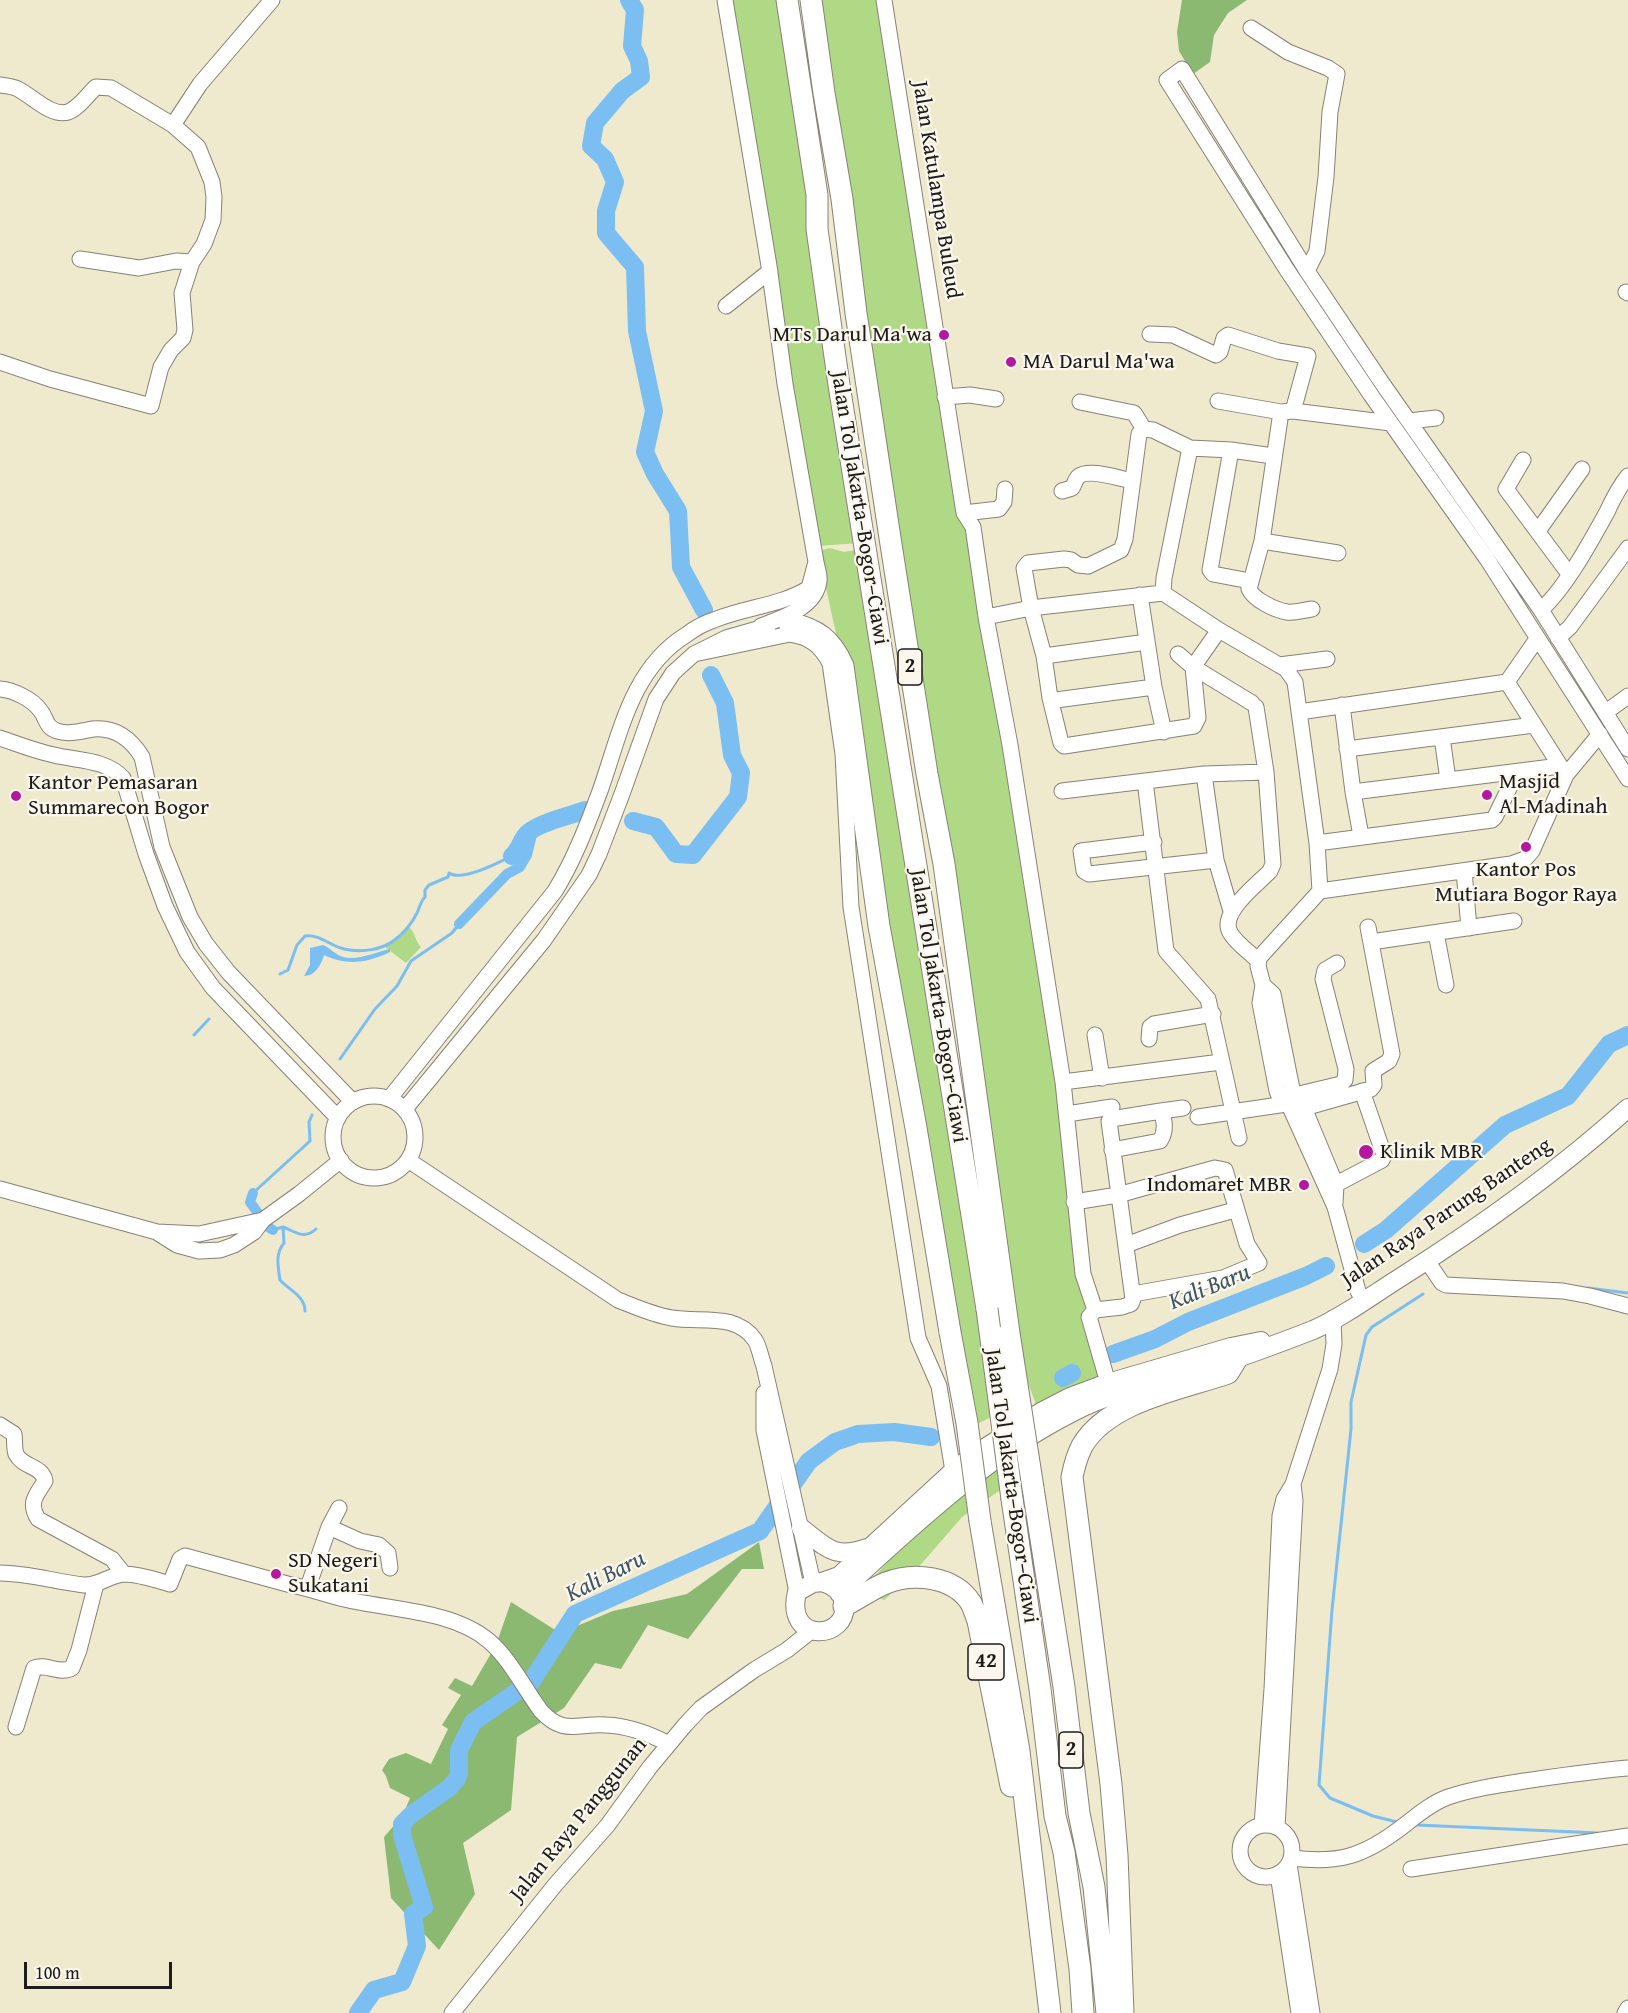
<!DOCTYPE html>
<meta charset="utf-8">
<style>
body{margin:0}
#map{position:relative;width:1628px;height:2013px;overflow:hidden;background:#efe9ce;font-family:"Gentium Book Plus",serif}
canvas{display:block}
.scale{position:absolute;left:24px;top:1962px;width:148px;height:27px;box-sizing:border-box;border:3px solid #1c1c1c;border-top:0;padding-left:8px;font-size:18px;line-height:21px;white-space:nowrap;color:#1c1c1c;-webkit-text-stroke:4px #fbf7ec;paint-order:stroke}
</style>
<div id="map">
<canvas width="1628" height="2013"></canvas>
<div class="scale">100 m</div>
</div>
<script>
const context = document.querySelector('canvas').getContext('2d');
context.lineJoin = 'round';
function fill(path, color) {
  context.fillStyle = color;
  context.fill(path, 'evenodd');
}
function stroke(path, color, width, dash) {
  context.strokeStyle = color;
  context.lineWidth = width;
  context.lineCap = dash ? 'butt' : 'round';
  context.setLineDash(dash || []);
  context.stroke(path);
}
function label(font, color, halo, rows, align = 'center') {
  context.font = font + ' "Gentium Book Plus",serif';
  context.lineWidth = 4.5;
  context.setLineDash([]);
  context.textBaseline = 'middle';
  context.strokeStyle = halo;
  context.fillStyle = color;
  for (const [text, x, y, turn = 0] of rows) {
    context.save();
    context.translate(x, y);
    context.rotate((+turn || 0) * Math.PI / 180);
    context.textAlign = isNaN(turn) ? turn : align;
    if (halo) context.strokeText(text, 0, 0);
    context.fillText(text, 0, 0);
    context.restore();
  }
}
const green = new Path2D(`
 M725 0H787L859 543 819 546Z
 M811 0H888L973 527 1104 1373 1045 1428 1009 1333Z
 M830 548 844 552 860 549 1002 1411 968 1429 843 666 818 551Z
 M409 927C416 934 415 941 421 947L406 963 385 947 397 940Z
 M998 1459 1003 1488 962 1517 910 1577 884 1600 863 1590 950 1489Z`);
const forest = new Path2D(`
 M1182 0H1247L1228 13 1214 35 1210 62 1193 74 1179 51 1177 32Z
 M759 1542 764 1569H742L688 1639 648 1625 621 1669 595 1663 564 1708 517 1737 511 1810 463 1843 475 1894 439 1950 391 1898 384 1837 403 1815 410 1798 390 1788 386 1776 382 1770 389 1759 406 1753 431 1764 448 1729 442 1725 461 1695 448 1688 455 1678 472 1686 496 1645 511 1602 560 1633 613 1611 687 1594Z`);
const water = new Path2D(`
 M323 945C330 948 336 955 343 957 357 961 376 952 390 949V952C367 963 347 966 324 955 321 965 315 976 304 976L310 965V948Z`);
const stream = new Path2D(`
 M280 974 288 970 297 945 305 936C320 934 330 946 344 949 361 953 383 950 396 939 405 932 412 923 417 913 420 907 420 902 425 897V890L429 885 448 877 449 873C462 882 498 863 512 856
 M194 1035 209 1019
 M340 1059 375 1009 397 986 411 961 452 933 459 924
 M253 1193 310 1141 309 1122 312 1115
 M283 1227C296 1232 304 1240 316 1229
 M273 1230 283 1227 284 1243C275 1254 278 1266 280 1280 289 1290 305 1296 305 1311
 M1588 1288 1628 1293
 M1397 1822 1373 1816 1330 1798 1319 1785 1332 1610 1351 1429V1402L1366 1335 1372 1327 1423 1294
 M1417 1825 1598 1833`);
const canal = new Path2D(`
 M459 924 507 874 520 867 527 855 533 830
 M253 1193 250 1202 268 1227 273 1230`);
const river = new Path2D(`
 M629 0 635 10 632 46 639 61 641 77 622 91 595 123 591 146 605 159 615 182 606 211V233L635 267 637 331 654 411 645 452 655 474 678 511 681 567 704 610
 M633 821 656 827 676 854 693 855 738 797 741 773 732 755 725 703 711 675
 M512 856C520 850 521 838 529 832 544 821 567 817 585 810
 M1364 1244 1386 1230 1505 1125 1568 1096 1609 1044 1628 1035
 M1113 1354 1155 1339 1188 1322 1306 1276 1326 1266
 M1063 1378 1072 1373
 M358 2013 374 1990 402 1982 417 1946 413 1914 424 1907 402 1835V1824L412 1814 449 1788 457 1779 459 1773V1750L473 1722 531 1682 575 1614 760 1531 809 1461 835 1442 858 1434 894 1432 931 1437`);
const minor = new Path2D(`
 M725 0 769 266 785 384 816 562
 M884 0 964 513 973 527 986 617 1010 745 1063 1082 1083 1274 1095 1310 1089 1317 1108 1383
 M1251 28 1288 52 1328 68 1337 74 1330 112 1326 177 1317 251 1307 271
 M0 85C6 86 12 86 18 89 32 96 51 117 68 112 79 108 88 94 96 87L111 88 173 125 198 147 212 182 214 197 213 220 204 244 192 262 182 293 185 330 183 338 171 350 161 367 151 406 50 379 0 362
 M173 125 200 84 272 0
 M80 259 139 268 176 261 192 262
 M1626 292 1628 293
 M726 306 770 271
 M1150 334 1173 335 1216 355 1220 352 1224 338 1228 335 1278 351 1308 356 1293 411
 M945 397 970 395 996 399
 M1218 401 1281 412
 M1080 402 1134 413 1144 429
 M1409 421 1436 418
 M1231 450 1210 570 1213 574 1250 581
 M1523 460 1506 489 1569 574
 M1062 491 1072 488C1075 484 1075 479 1079 476 1090 468 1120 479 1133 481
 M964 513 999 509 1004 502 1005 489
 M1538 531 1582 469
 M1262 541 1338 553
 M1163 593 1164 578 1190 448 1231 450 1273 456
 M1140 595 1154 687 1164 732
 M1312 609C1304 610 1295 613 1287 612 1275 610 1254 600 1249 589L1262 541 1281 412 1293 411 1391 423
 M1541 610C1566 587 1590 543 1607 512 1613 499 1619 487 1628 476
 M986 617 1031 608 1163 593 1219 630 1279 665 1286 669 1295 682 1317 843 1320 891 1259 958 1258 966 1263 985 1260 1003 1277 1091 1279 1096 1289 1105 1335 1207 1358 1291 1363 1301
 M1558 638 1570 627 1628 548
 M694 654 790 634C810 637 820 645 830 663L843 754 851 907 918 1338 939 1386 953 1471
 M1178 654 1193 667 1252 703
 M1044 656 1147 642
 M1279 665 1327 659
 M1507 682 1537 639
 M1154 687 1056 700 1050 698 1044 656 1031 608 1024 568 1028 563 1064 559 1071 560 1078 565 1088 566 1121 550 1125 539 1139 434 1144 429 1153 430 1190 448
 M0 689C13 690 32 699 40 710 47 718 45 727 57 731 69 735 81 731 93 729 115 727 131 739 142 757L162 847 190 917 206 944 229 973 353 1102
 M1050 698 1061 743 1064 746 1194 726 1198 718 1193 667 1219 630
 M1342 705 1353 792 1361 836
 M1256 707 1266 772 1273 864 1270 871C1257 885 1217 914 1231 934 1238 945 1250 952 1258 961
 M1299 712 1507 682 1566 775
 M1606 712 1628 696
 M1442 737 1448 780
 M0 738C18 744 35 751 54 755 78 761 105 759 123 778L146 854 165 906 187 952 213 988 338 1118
 M1347 749 1534 725
 M1628 749 1541 610 1382 383 1307 271 1182 69 1167 80 1287 270 1371 395 1487 559 1628 779
 M1204 774 1216 860 1231 911
 M1145 781 1166 951 1208 999 1239 1138
 M1062 791 1204 774 1266 772
 M1353 792 1560 766
 M1154 842 1081 851 1084 871 1089 874 1216 860
 M1317 843 1492 820 1495 817 1517 772
 M1464 871 1469 928
 M1320 891 1511 864 1525 859 1532 851 1566 775 1600 734
 M1436 933 1446 985
 M1371 942 1514 921
 M1263 985 1273 994 1292 1089 1304 1108 1336 1185 1335 1203
 M1095 1035 1102 1078
 M1149 1039 1150 1027 1154 1024 1213 1014
 M1063 1082 1221 1062
 M1295 1095 1341 1084 1345 1080 1346 1069 1323 979 1325 970 1337 963
 M333 1137a41 41 0 1 1 82 0a41 41 0 1 1-82 0Z
 M389 1099 555 891C574 860 587 826 600 791 620 735 631 669 686 635 694 629 704 623 714 620 745 607 780 606 809 588L816 562C817 568 820 576 819 581 816 608 781 618 761 626
 M1304 1108 1371 1089 1374 1085 1373 1071 1389 1061 1392 1054 1368 927
 M405 1109 544 940 589 875 599 854 622 794 656 699 673 673 694 654 726 638 768 626
 M1161 1111 1183 1108
 M1067 1114 1112 1107
 M1198 1117 1293 1103
 M408 1160 618 1300C636 1307 653 1315 672 1318 700 1323 736 1312 755 1340 759 1346 761 1358 764 1366L813 1583
 M1329 1188 1382 1160 1384 1155 1362 1091
 M0 1189 157 1232 199 1234 263 1220
 M1074 1202 1118 1195 1215 1168 1225 1170 1247 1244 1259 1263 1223 1278 1133 1294
 M158 1233 177 1245 199 1251 220 1250 234 1245 254 1232 263 1220 299 1194 341 1160
 M1126 1245 1180 1225 1235 1210
 M1427 1261 1442 1283 1446 1285 1563 1291 1590 1296 1628 1306
 M1095 1310 1122 1307 1131 1304 1133 1299 1109 1121 1111 1119 1161 1111C1165 1121 1166 1132 1160 1141L1112 1150
 M764 1393V1430L797 1592
 M0 1425 14 1434C15 1441 14 1449 16 1454 23 1468 42 1465 45 1481 36 1496 28 1502 38 1519L112 1559 124 1574
 M329 1527 360 1541 379 1545 388 1553 390 1568
 M0 1573C28 1573 56 1582 84 1585 99 1586 109 1575 124 1574 139 1574 156 1580 170 1584L180 1559 185 1556 291 1585C310 1588 326 1595 344 1599 390 1610 453 1610 489 1641 510 1659 524 1688 541 1711 564 1736 577 1723 606 1725 628 1726 650 1734 669 1744
 M308 1587 329 1527 339 1508
 M16 1727 34 1668C46 1663 60 1675 72 1668L79 1650 96 1584
 M1240 1851a26 26 0 1 1 52 0a26 26 0 1 1-52 0Z
 M1262 1825 1272 1689 1280 1516 1284 1499 1293 1484 1330 1369 1334 1344 1333 1318
 M1277 1827 1295 1501 1293 1484
 M1292 1858C1339 1864 1364 1856 1402 1827 1415 1817 1431 1803 1448 1797 1472 1789 1498 1785 1524 1781 1559 1776 1593 1771 1628 1768
 M1289 1864 1312 2013
 M1411 1869 1628 1836
 M1278 1874 1299 2013
 M452 2013 555 1885 607 1826 650 1767 685 1725 701 1708 754 1670 787 1650 811 1631
 M1625 2013 1628 2008`);
const major = new Path2D(`
 M801 1528C826 1547 834 1560 867 1548
 M822 1582 839 1576 953 1471 974 1455 1041 1412 1070 1397 1108 1383 1231 1347 1261 1341
 M822 1582C833 1585 842 1591 844 1603 850 1640 784 1645 797 1592L813 1583Z
 M839 1593C912 1527 984 1457 1073 1412 1109 1393 1150 1385 1189 1374 1231 1361 1272 1346 1313 1330 1343 1317 1371 1296 1398 1279 1479 1228 1556 1173 1628 1108`);
const highway = new Path2D(`
 M787 0 817 195V229L839 385 987 1309
 M811 0 824 93 842 199 856 313 890 538 927 774 944 864 1009 1333
 M789 623C817 629 831 639 843 666L879 926 916 1128 950 1332
 M1033 1488 1064 1687 1079 1813 1094 1887 1107 2013
 M1012 1499 1040 1689 1055 1816 1064 1852 1080 1969 1083 2013
 M980 1521 1019 1751 1050 2013
 M844 1606C858 1599 871 1589 886 1583 913 1572 954 1576 971 1603 974 1609 976 1615 978 1621L1011 1786
 M1123 2013 1117 1855 1111 1784 1072 1477C1074 1467 1077 1456 1082 1446 1108 1401 1182 1389 1228 1373L1236 1360`);
const highwayBridge = new Path2D(`
 M987 1309 1012 1499
 M950 1332 967 1423 980 1521
 M1009 1333 1033 1488`);
const markers = [
 [944,335,6,"#b5179e"],
 [1011,362,6,"#b5179e"],
 [1487,795,6,"#b5179e"],
 [16,796,6,"#b5179e"],
 [1526,847,6,"#b5179e"],
 [1366,1152,8,"#b5179e"],
 [1304,1185,6,"#b5179e"],
 [276,1574,6,"#b5179e"]
];
const shields = [
 [910,667,24],
 [986,1662,36],
 [1071,1750,24]
];
const shieldNames = [
 ["2",910,667],
 ["42",986,1662],
 ["2",1071,1750]
];
const streetNames = [
 ["Jalan Katulampa Buleud",936,190,81],
 ["Jalan Tol Jakarta–Bogor–Ciawi",859,508,81],
 ["Jalan Tol Jakarta–Bogor–Ciawi",938,1006,81],
 ["Jalan Raya Parung Banteng",1447,1213,-34],
 ["Jalan Tol Jakarta–Bogor–Ciawi",1011,1486,82],
 ["Jalan Raya Panggunan",579,1820,-51]
];
const poiNames = [
 ["MTs Darul Ma'wa",932,335,"right"],
 ["MA Darul Ma'wa",1023,362],
 ["Masjid",1499,782],
 ["Al-Madinah",1499,807],
 ["Kantor Pemasaran",28,783],
 ["Summarecon Bogor",28,808],
 ["Kantor Pos",1526,870,"center"],
 ["Mutiara Bogor Raya",1526,895,"center"],
 ["Klinik MBR",1380,1152],
 ["Indomaret MBR",1292,1185,"right"],
 ["SD Negeri",288,1561],
 ["Sukatani",288,1586]
];
const waterNames = [
 ["Kali Baru",1210,1288,-22],
 ["Kali Baru",606,1577,-27]
];
fill(green, '#afd984');
fill(forest, '#8bb972');
fill(water, '#7bbef1');
stroke(stream, '#7bbef1', 3);
stroke(canal, '#7bbef1', 10);
stroke(river, '#7bbef1', 18);
stroke(minor, '#868275', 17);
stroke(major, '#868275', 20);
stroke(highway, '#868275', 23);
stroke(minor, '#fff', 15);
stroke(major, '#fff', 18);
stroke(highway, '#fff', 21);
stroke(highwayBridge, '#868275', 23, []);
stroke(highwayBridge, '#fff', 21);
for (const [x, y, r, color] of markers) {
  const dot = new Path2D();
  dot.arc(x, y, r, 0, 2 * Math.PI);
  context.fillStyle = color;
  context.fill(dot);
  stroke(dot, '#fbf7ec', 2);
}
for (const [x, y, w] of shields) {
  const box = new Path2D();
  box.roundRect(x - w / 2, y - 18, w, 36, 4.5);
  context.fillStyle = '#fbf7ec';
  context.fill(box);
  stroke(box, '#1c1c1c', 1.5);
}
label('bold 21px', '#1c1c1c', null, shieldNames);
label('22px', '#1c1c1c', '#fbf7ec', streetNames);
label('22px', '#1c1c1c', '#fbf7ec', poiNames, 'left');
label('italic 24px', '#3d5567', '#fbf7ec', waterNames);
</script>
